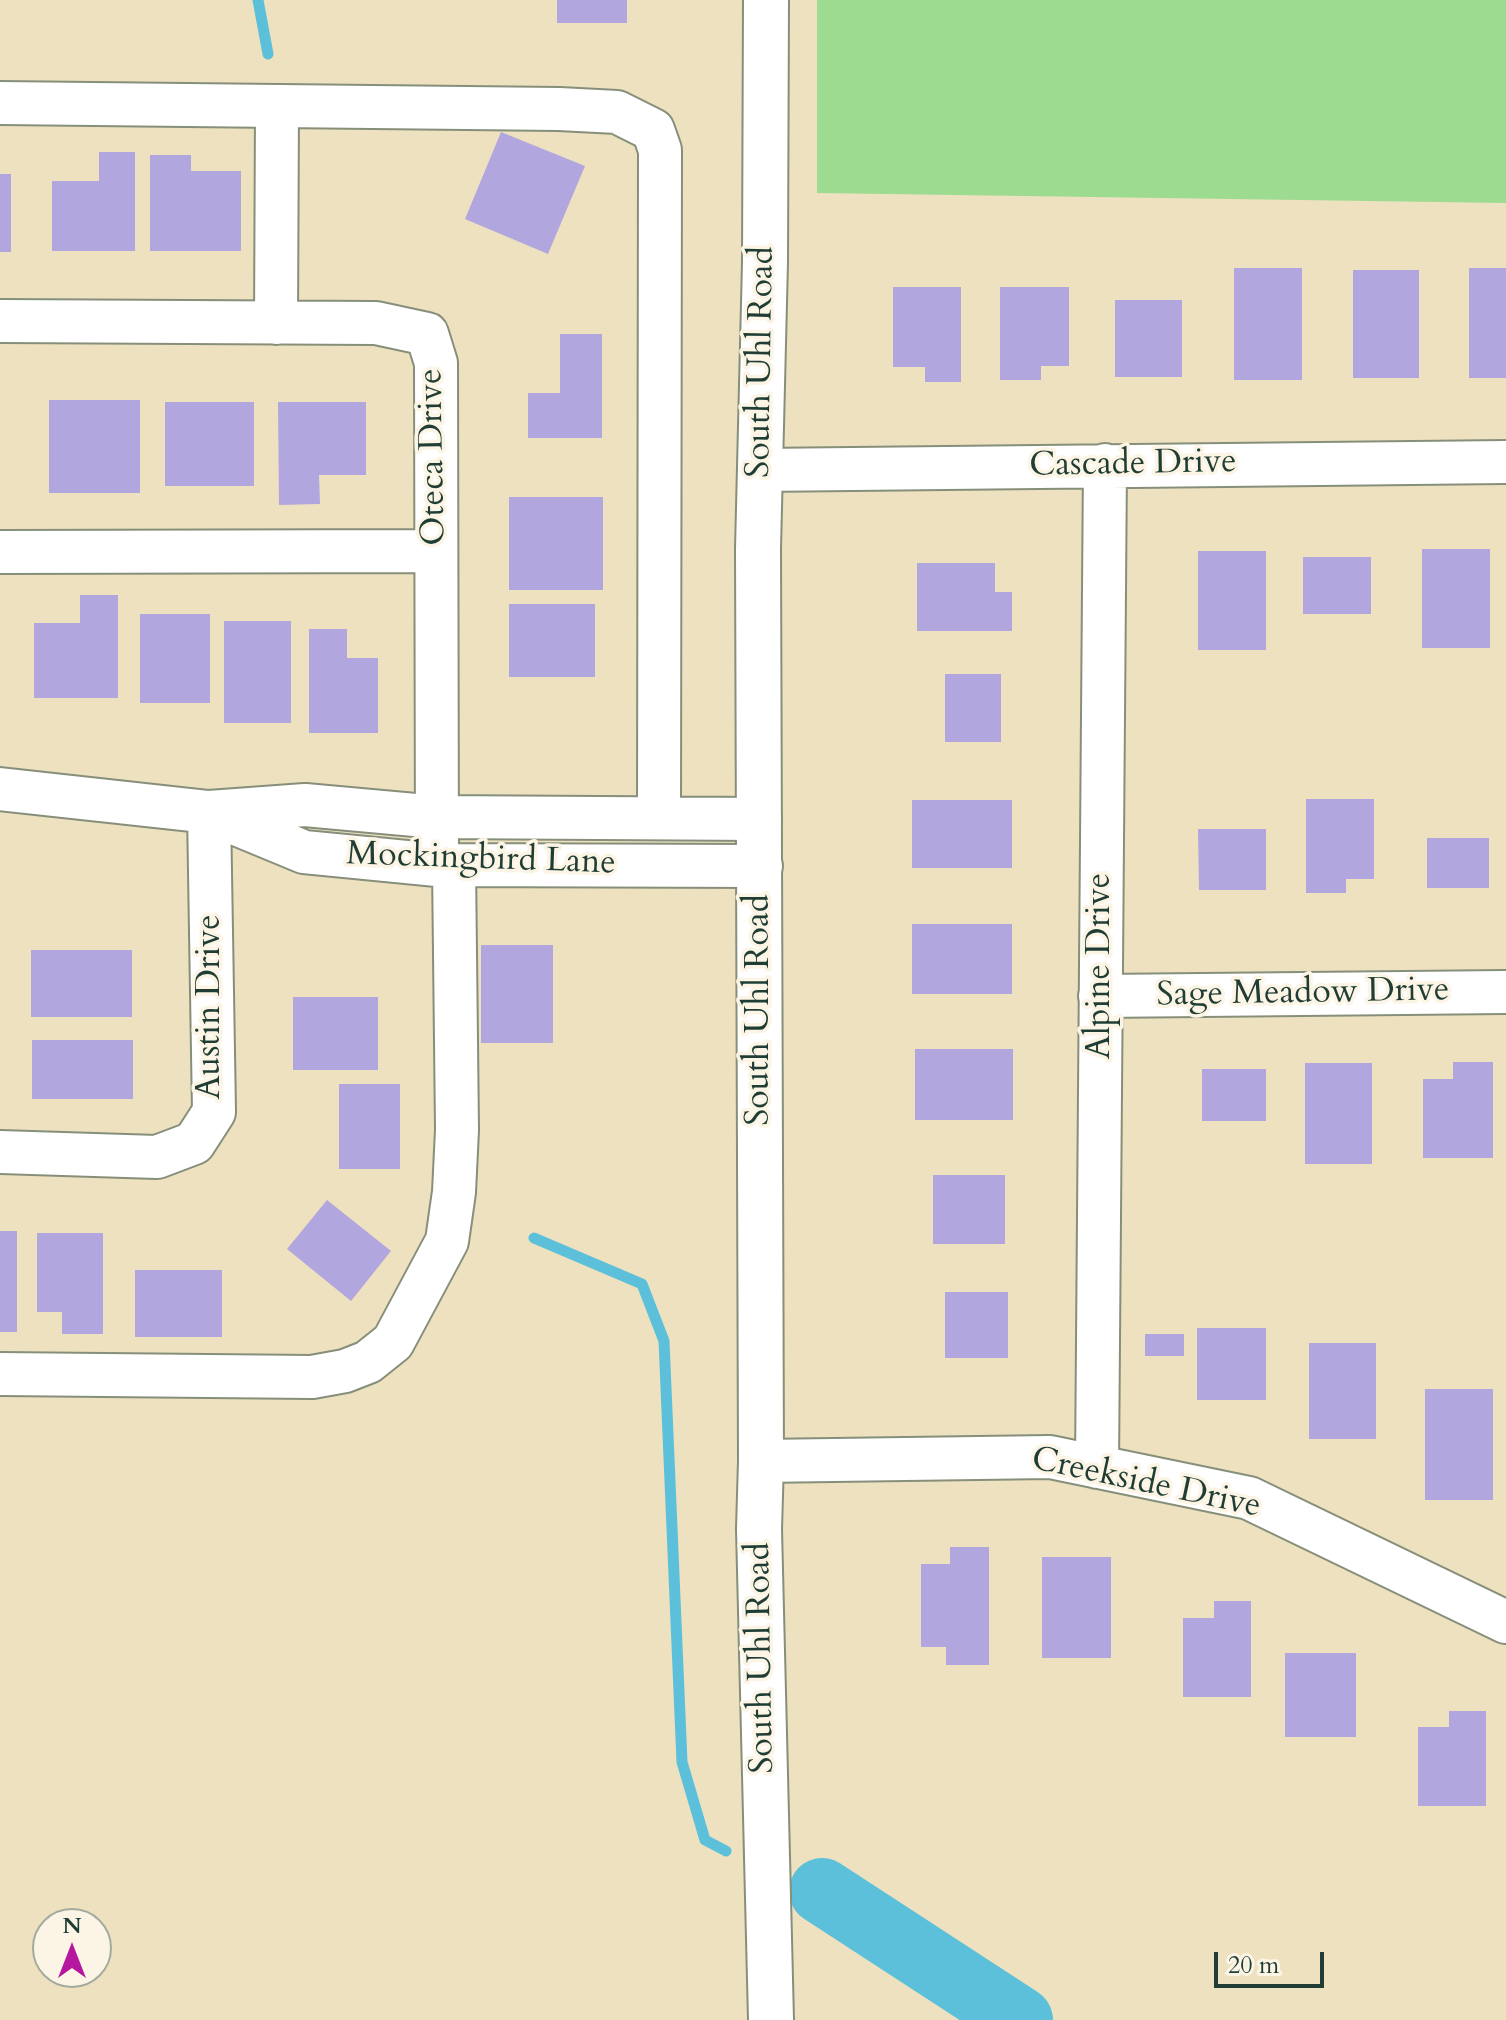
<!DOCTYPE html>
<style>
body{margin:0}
#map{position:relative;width:1506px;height:2020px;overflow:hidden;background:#eee1c0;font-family:Cardo,serif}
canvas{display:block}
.north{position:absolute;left:32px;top:1908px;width:80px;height:80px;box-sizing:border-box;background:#fcf5e5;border:2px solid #a4ab9e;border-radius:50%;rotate:0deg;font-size:22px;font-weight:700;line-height:32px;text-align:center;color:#1f3d34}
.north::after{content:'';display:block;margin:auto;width:28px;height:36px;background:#b5179e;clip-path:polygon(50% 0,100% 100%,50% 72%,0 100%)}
.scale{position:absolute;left:1214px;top:1952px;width:110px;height:36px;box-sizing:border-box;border:4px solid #1f3d34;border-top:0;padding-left:10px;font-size:24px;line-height:28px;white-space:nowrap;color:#1f3d34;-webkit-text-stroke:6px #fcf5e5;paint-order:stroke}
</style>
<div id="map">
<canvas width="1506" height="2020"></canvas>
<div class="north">N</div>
<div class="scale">20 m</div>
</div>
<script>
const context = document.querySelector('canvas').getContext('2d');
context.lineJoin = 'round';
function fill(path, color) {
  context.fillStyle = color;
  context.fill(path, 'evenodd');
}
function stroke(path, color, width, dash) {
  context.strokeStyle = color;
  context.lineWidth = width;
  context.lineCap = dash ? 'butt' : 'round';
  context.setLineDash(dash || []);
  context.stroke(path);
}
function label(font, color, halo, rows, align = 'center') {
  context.font = font + ' Cardo,serif';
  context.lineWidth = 7;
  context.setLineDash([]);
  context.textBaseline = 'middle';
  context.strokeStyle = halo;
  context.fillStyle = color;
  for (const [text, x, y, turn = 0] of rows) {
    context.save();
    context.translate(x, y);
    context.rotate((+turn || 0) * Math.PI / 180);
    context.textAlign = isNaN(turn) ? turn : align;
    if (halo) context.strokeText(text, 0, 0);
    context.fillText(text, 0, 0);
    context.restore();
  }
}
const green = new Path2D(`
 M817 0H1506V203L817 193Z`);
const stream = new Path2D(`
 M258 0 268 54
 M534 1238 642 1284 664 1341 682 1762 705 1840 726 1851`);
const river = new Path2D(`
 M822 1891 1020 2020`);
const building = new Path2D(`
 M557 0H627V23H557Z
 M501 132 585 166 548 254 465 219Z
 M99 152H135V251H52V181H99Z
 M150 155H191V171H241V251H150Z
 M0 174H11V252H0Z
 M1234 268H1302V380H1234Z
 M1469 268H1506V378H1469Z
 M1353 270H1419V378H1353Z
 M893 287H961V382H925V367H893Z
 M1000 287H1069V366H1041V380H1000Z
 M1115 300H1182V377H1115Z
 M560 334H602V438H528V393H560Z
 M49 400H140V493H49Z
 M165 402H254V486H165Z
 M278 402H366V475H319L320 504 279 505Z
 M509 497H603V590H509Z
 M1422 549H1490V648H1422Z
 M1198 551H1266V650H1198Z
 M1303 557H1371V614H1303Z
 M917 563H995V592H1012V631H917Z
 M80 595H118V698H34V623H80Z
 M509 604H595V677H509Z
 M140 614H210V703H140Z
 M224 621H291V723H224Z
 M309 629H347V658H378V733H309Z
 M945 674H1001V742H945Z
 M1306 799H1374V879H1346V893H1306Z
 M912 800H1012V868H912Z
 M1198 829H1266V890H1199Z
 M1427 838H1489V888H1427Z
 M912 924H1012V994H912Z
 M481 945H553V1043H481Z
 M31 950H132V1017H31Z
 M293 997H378V1070H293Z
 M32 1040H133V1099H32Z
 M915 1049H1013V1120H915Z
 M1453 1062H1493V1158H1423V1079H1453Z
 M1305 1063H1372V1164H1305Z
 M1202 1069H1266V1121H1202Z
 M339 1084H400V1169H339Z
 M933 1175H1005V1244H933Z
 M327 1200 391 1251 351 1301 287 1249Z
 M0 1231H17V1332H0Z
 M37 1233H103V1334H62V1312H37Z
 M135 1270H222V1337H135Z
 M945 1292H1008V1358H945Z
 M1197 1328H1266V1400H1197Z
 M1145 1334H1184V1356H1145Z
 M1309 1343H1376V1439H1309Z
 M1425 1389H1493V1500H1425Z
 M950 1547H989V1665H946V1647H921V1564H950Z
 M1042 1557H1111V1658H1042Z
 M1214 1601H1251V1697H1183V1618H1214Z
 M1285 1653H1356V1737H1285Z
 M1449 1711H1486V1806H1418V1727H1449Z`);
const minor = new Path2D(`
 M0 103 559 109 617 112 653 130 660 150 659 818
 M0 321 376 323 427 334 436 363 437 865
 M276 323 277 108
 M759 470 1506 462
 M0 552 436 551
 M0 789 209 812 305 805 437 817 760 819
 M217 816 304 852 437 865 761 866
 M1100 996 1506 992
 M0 1152 157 1157 194 1143 214 1112 209 812
 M0 1374 312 1377 345 1371 368 1362 393 1342 447 1241 454 1192 457 1130 454 865
 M761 1461 1050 1457 1249 1498 1506 1622
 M1097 1467 1105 465`);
const major = new Path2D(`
 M766 0 765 262 758 549 761 1461 759 1529 771 2020`);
const streetNames = [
 ["South Uhl Road",762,362,-89],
 ["Oteca Drive",434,457,-91],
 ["Cascade Drive",1133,465,-1],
 ["Mockingbird Lane",481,860,2],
 ["Alpine Drive",1101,966,-90],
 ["Sage Meadow Drive",1303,994,-1],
 ["Austin Drive",211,1007,-90],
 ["South Uhl Road",760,1010,-90],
 ["Creekside Drive",1146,1484,12],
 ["South Uhl Road",762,1658,-91]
];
fill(green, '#9ddb91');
stroke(stream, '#5cc0da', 11);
stroke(river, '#5cc0da', 66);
fill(building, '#b2a6de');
stroke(minor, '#868f7a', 46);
stroke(major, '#868f7a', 48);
stroke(minor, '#fff', 42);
stroke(major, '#fff', 44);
label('34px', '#1f3d34', '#fcf5e5', streetNames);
</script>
